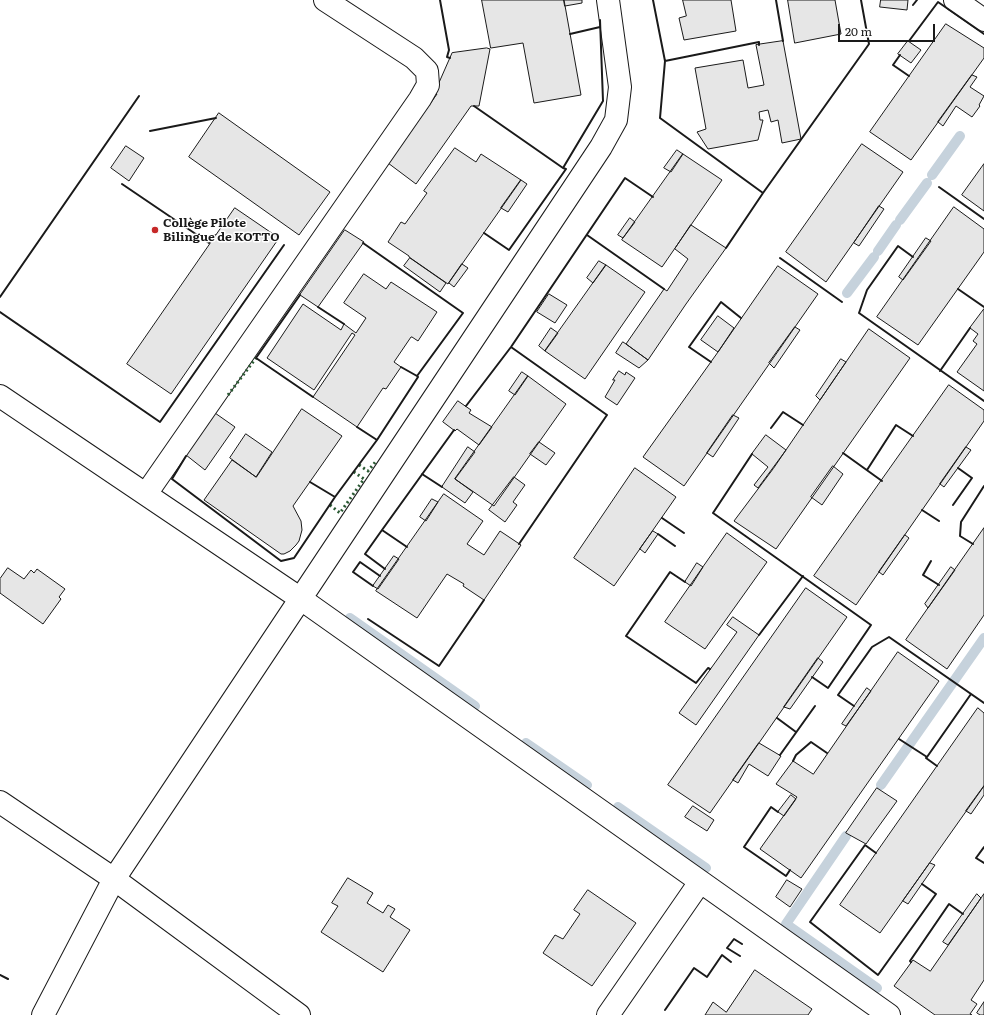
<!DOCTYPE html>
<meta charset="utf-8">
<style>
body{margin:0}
#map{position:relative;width:984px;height:1015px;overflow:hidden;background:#fff;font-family:Literata,serif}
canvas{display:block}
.scale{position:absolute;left:838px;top:24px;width:97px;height:18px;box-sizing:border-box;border:2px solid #1a1a1a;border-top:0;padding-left:5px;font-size:12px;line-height:14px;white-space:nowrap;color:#1a1a1a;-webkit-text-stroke:3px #fff;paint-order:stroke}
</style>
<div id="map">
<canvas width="984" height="1015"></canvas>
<div class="scale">20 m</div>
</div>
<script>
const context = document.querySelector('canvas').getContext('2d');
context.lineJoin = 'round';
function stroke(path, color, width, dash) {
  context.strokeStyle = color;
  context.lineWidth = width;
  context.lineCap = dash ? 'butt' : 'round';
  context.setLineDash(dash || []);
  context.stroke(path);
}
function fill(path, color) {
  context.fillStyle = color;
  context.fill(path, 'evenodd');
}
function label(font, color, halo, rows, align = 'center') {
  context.font = font + ' Literata,serif';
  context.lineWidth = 3;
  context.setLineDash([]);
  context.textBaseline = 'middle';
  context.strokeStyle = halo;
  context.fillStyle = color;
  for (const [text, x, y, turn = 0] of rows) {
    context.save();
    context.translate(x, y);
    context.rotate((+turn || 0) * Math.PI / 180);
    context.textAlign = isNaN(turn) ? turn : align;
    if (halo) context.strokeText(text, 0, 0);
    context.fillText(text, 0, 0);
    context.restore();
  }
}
const stream = new Path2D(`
 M932 175 960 136
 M900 220 927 183
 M878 251 896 225
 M847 293 874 257
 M350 618 475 706
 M526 743 587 785
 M881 785 984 638
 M618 807 706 868
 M846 836 786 924 877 988`);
const building = new Path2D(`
 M482 0H564L581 95 534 103 523 43 491 48Z
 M564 0H582V3L565 6Z
 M683 0H731L736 31 684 40 679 18 686 16Z
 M788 0H835L841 34 795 43Z
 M881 0H908L907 10 880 7Z
 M946 24 984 48V58L911 160 870 132Z
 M783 41 801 139 782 143 778 120 771 122 768 110 759 112 760 120H763L758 140 708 149 697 132 706 129 695 68 743 60 748 88 764 85 756 45Z
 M908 41 921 50 911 63 898 54Z
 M487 48 490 49 479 106H471L416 184 388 163 437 94H434L452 53Z
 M972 75 977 77 970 87 984 96 979 105 980 106 972 117 956 106 943 126 938 122Z
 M219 113 330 192 299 235 189 157Z
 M862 144 903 172 826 282 786 252Z
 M126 146 144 158 129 181 111 168Z
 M455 148 476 162 481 154 521 180 448 284 409 257V256L388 242 401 222 405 224 427 193 424 191Z
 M677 150 683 154 671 172 664 168Z
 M683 154 722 180 662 267 622 240Z
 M984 164V211L962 195Z
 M521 180 527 184 508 212 501 208Z
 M879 206 884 209 859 246 854 243Z
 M954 207 984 229V252L918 345 877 317Z
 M235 208 279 238 171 394 127 364Z
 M630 218 635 222 623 238 618 235Z
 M691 225 726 248 686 304 648 360 626 344 664 289 667 291 688 259 675 249Z
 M345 230 364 242 318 307 300 295Z
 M926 238 931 241 903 280 899 277Z
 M410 258 446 283 440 292 404 266Z
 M599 261 606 265 593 283 587 278Z
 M462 264 468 268 454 287 449 283Z
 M606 265 645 292 585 379 545 351Z
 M778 266 818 294 684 486 643 457 718 352Z
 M364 274 386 289 391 282 437 312 418 341 412 337H411L394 362 401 367 386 389 383 388 357 427 313 397 355 335 352 333 314 390 267 358 303 304 341 330 344 324 356 333 366 318 344 303Z
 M549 294 567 305 555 323 537 312Z
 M984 309V391L957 372 977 344 973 341 978 334 970 328Z
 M718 316 734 328 718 352 701 340Z
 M795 327 800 330 774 368 769 363Z
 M551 328 558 333 545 351 539 346Z
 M869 329 910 358 776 549 734 521 773 469Z
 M623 342 626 344 648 360 639 368 616 353Z
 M841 359 846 362 820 400 816 396Z
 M619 371 625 375 626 372 635 378 617 405 605 397 615 380H613Z
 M522 372 528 376 515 395 509 391Z
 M528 376 566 404 494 506 455 479Z
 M949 385 984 410V421L856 605 814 576Z
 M458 401 471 410 469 413 492 427 479 445 457 429 455 431 443 422Z
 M302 409 342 436 293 506 301 521 302 530 299 541 296 545 290 551 284 554H281L204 500 232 460 256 477Z
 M215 413 235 427 205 470 186 455Z
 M733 415 739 418 713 457 707 453Z
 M246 434 272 452 256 477 230 458Z
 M766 435 786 450 758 488 754 485 768 467 752 454Z
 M539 442 555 453 546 465 530 454Z
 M468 447 475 452 455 479 473 492 465 503 442 487Z
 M966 447 971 450 944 487 940 484Z
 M833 466 843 474 822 505 811 497Z
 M635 468 676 497 614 586 574 558Z
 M514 477 525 485 513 502 517 505 505 522 489 510Z
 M444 494 483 521 467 544 484 555 500 531 521 545 484 600 463 586 464 584 447 574 417 618 376 591Z
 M432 499 438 502 426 521 420 517Z
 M984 528V615L947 669 906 640Z
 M653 531 658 534 645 553 640 549Z
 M727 533 767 562 705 649 665 622Z
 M905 535 909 538 883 575 879 572Z
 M394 556 399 559 378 589 373 586Z
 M697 563 703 567 691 586 685 582Z
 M951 567 955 570 928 608 925 604Z
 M8 568 24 579 31 570 34 573 37 569 65 589 59 597 61 599 43 624 0 593V579Z
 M806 588 847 617 710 813 668 785Z
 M733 617 759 635 696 725 679 713 737 632 727 625Z
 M898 652 939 681 801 878 760 849 797 797 776 784 793 761 813 774Z
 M818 658 823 662 790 709 784 707Z
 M867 688 871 691 846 726 842 724Z
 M978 708 984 713V786L880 933 840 905Z
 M759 743 781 756 768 776 749 764 738 783 733 780Z
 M984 786V795L971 814 966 811Z
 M877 788 897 801 866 844 846 833Z
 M791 795 796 799 784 816 778 812Z
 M693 806 714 820 707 831 685 817Z
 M930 863 935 865 908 904 903 901Z
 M348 878 373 893 367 903 383 913 388 905 395 909 390 917 410 930 383 972 321 932 338 906 332 903Z
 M787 880 802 889 790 907 776 897Z
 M588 890 636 923 592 986 543 953 555 935 563 939 580 914 574 910Z
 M977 894 981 898 948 945 943 942Z
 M984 894V980L971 1000 977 1004 970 1014 972 1015H935L894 986 913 960 930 971Z
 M755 970 812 1009 808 1015H705L713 1002 726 1012Z
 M984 1002V1015H980L977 1013Z`);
const minor = new Path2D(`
 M955 0 984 20
 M0 396 301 599 889 1015
 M146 494 420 99 428 85 427 71 414 58 325 0
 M0 802 114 879 299 1015
 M43 1015 114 879 601 147 616 120 620 87 608 0
 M608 1015 700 882`);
const hedge = new Path2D(`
 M228 395 256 358
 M359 465 368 471 377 460
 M330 505 340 513 364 479 354 472`);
const wall = new Path2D(`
 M440 0 449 50 447 57 450 58
 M653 0 665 61 660 118 763 193 869 44 861 0
 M776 0 783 41
 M913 5 917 0
 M570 34 600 27
 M909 41 938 2 984 34
 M900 55 893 65 909 76
 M665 61 759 42V45
 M474 106 563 168
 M150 131 216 118
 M122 184 209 243 215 235
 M939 187 984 219
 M484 233 509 250 566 169 563 168 603 101 600 20
 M587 235 664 289
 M726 248 763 193
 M913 257 898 246 867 290 859 313 984 401
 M780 258 842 302
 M958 289 984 307
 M300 295 256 358 313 397
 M0 297 139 96
 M318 307 344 324
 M0 312 160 422 284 245
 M511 347 607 415 519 544
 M711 362 689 347 721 302 741 318
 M401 367 417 376
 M940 371 970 328
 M466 406 511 347 625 178 653 197
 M357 427 377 440
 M771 428 783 412 803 425
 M843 453 882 481
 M752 454 713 513 871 625 828 688 812 677
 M186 456 172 479 281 561 294 558 335 497 377 440 418 377 417 376 463 313 363 243
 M867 470 896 425 913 436
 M422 474 442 487
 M310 482 335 497
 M953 505 972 478 958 468
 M922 510 939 521
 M662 518 684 533
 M382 530 407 547
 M658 534 675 546
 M973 544 960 536 961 522 984 486
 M931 561 923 575 939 585
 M385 569 365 554 382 530 454 430
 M685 582 670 572 626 636 696 683 708 668 710 669
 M373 586 353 572 360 562 380 576
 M368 619 439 666 484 600
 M759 635 803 576
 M854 706 838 695 872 647 889 637 984 703
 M777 718 796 732
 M899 739 927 757 926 758 937 766
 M780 755 815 706
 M927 757 971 694
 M793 761 796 755 811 742 827 753
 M778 812 771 807 744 847 786 876 790 870
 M984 847 976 858 984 863
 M876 853 865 845 810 922 878 975 936 894 922 884
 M740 956 727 948 734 939 742 944
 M911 962 910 961 949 904 963 914
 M0 975 8 979
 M665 1010 694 968 707 977 722 955 731 962`);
const markers = [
 [155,230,4,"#c62828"]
];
const poiNames = [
 ["Collège Pilote",163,223],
 ["Bilingue de KOTTO",163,237]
];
stroke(stream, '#c6d2dc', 10);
fill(building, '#e6e6e6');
stroke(building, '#1a1a1a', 1);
stroke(minor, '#1a1a1a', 24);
stroke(minor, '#fff', 22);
stroke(hedge, '#2b5a34', 3, [2, 3]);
stroke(wall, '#1a1a1a', 2);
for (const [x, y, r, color] of markers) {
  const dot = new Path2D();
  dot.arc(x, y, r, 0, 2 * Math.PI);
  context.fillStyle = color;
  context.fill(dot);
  stroke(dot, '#fff', 1.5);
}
label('bold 12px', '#1a1a1a', '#fff', poiNames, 'left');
</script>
